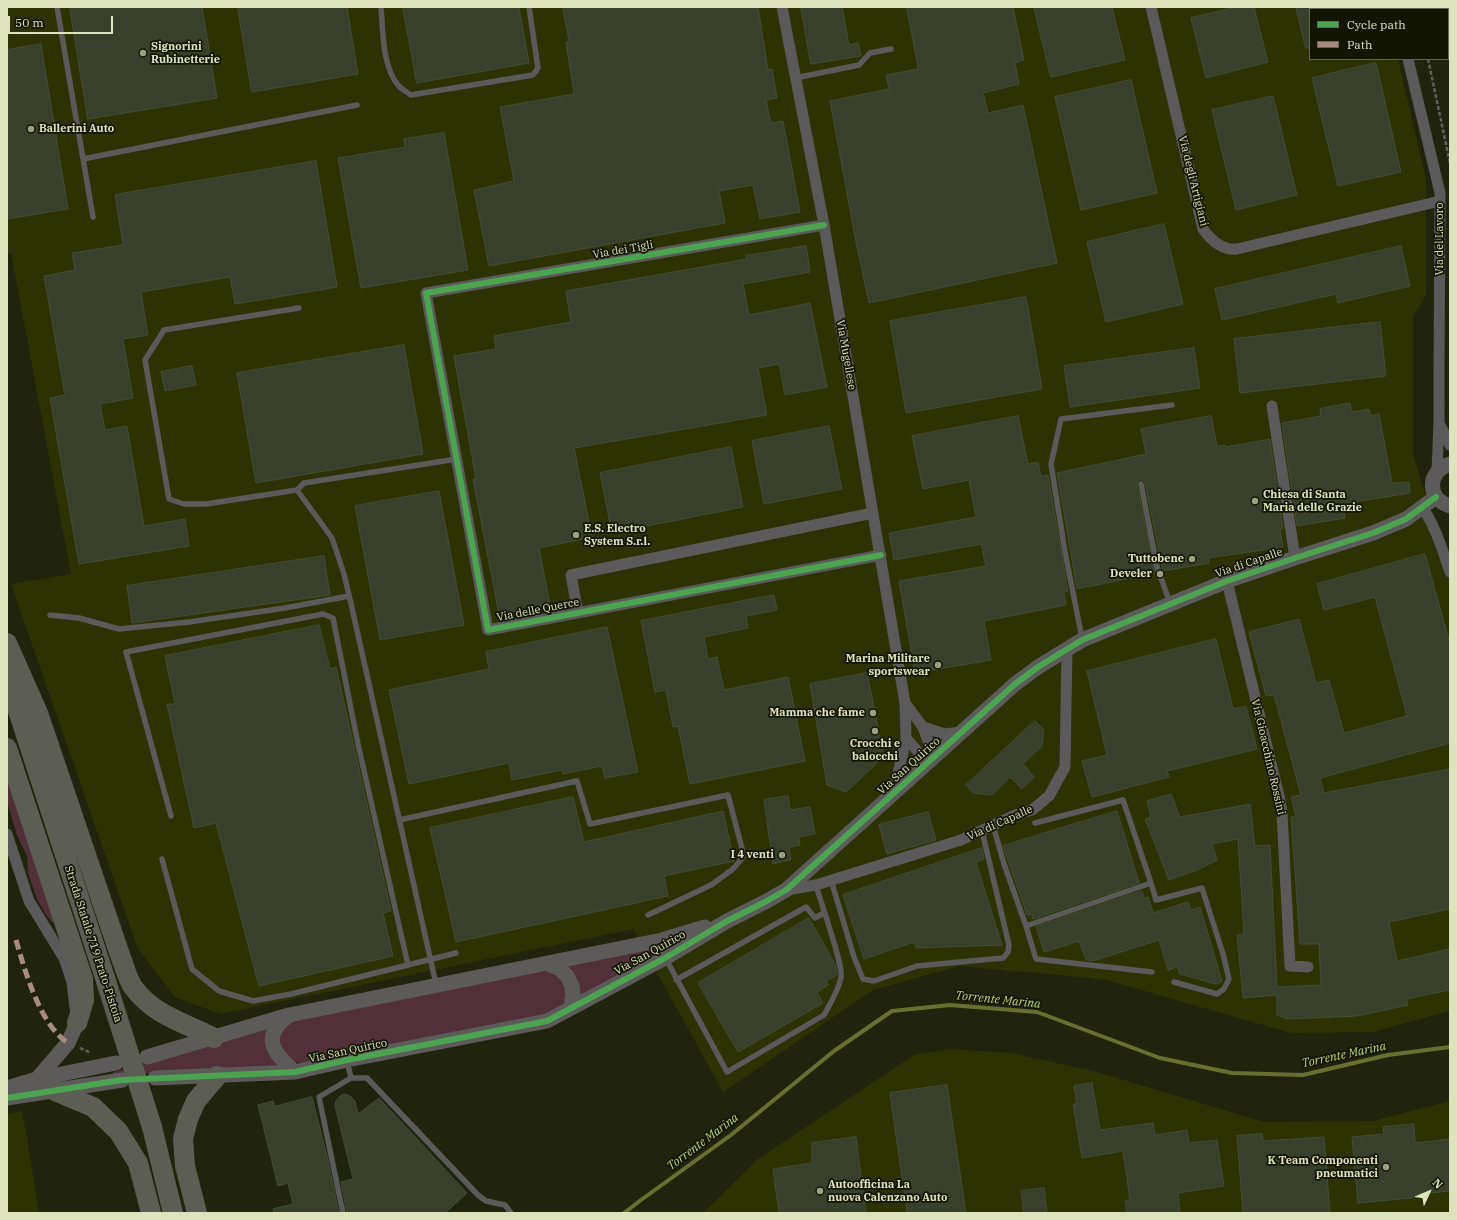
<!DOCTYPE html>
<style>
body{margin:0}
#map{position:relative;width:1457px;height:1220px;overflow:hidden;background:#21240d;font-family:"IBM Plex Serif",serif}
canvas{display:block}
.frame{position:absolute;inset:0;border:8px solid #dde4bd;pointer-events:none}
.legend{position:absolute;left:1309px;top:8px;width:140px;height:52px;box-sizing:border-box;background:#121500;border:1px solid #63684c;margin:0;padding:5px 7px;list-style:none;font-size:12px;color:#dde4bd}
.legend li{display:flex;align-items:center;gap:8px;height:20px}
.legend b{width:20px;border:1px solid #63684c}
.north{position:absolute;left:1409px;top:1172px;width:40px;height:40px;-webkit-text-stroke:3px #121500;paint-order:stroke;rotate:46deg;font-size:11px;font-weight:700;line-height:16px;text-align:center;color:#dde4bd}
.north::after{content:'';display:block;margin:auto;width:14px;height:18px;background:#dde4bd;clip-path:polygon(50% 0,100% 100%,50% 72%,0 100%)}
.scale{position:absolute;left:8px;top:16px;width:105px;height:18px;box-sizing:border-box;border:2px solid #dde4bd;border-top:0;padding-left:5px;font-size:12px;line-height:14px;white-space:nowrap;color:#dde4bd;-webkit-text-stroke:3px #121500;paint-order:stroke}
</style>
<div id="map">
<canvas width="1457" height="1220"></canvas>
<div class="frame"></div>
<ul class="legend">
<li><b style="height:5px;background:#4ca352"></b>Cycle path</li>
<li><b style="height:5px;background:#a88b81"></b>Path</li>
</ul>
<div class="north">N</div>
<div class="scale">50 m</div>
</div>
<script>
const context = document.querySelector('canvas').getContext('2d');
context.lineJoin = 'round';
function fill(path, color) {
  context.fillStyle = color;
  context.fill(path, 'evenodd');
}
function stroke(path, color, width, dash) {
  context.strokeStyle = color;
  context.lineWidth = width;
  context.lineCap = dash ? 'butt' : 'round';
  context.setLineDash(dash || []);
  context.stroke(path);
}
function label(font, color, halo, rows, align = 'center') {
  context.font = font + ' "IBM Plex Serif",serif';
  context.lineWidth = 3.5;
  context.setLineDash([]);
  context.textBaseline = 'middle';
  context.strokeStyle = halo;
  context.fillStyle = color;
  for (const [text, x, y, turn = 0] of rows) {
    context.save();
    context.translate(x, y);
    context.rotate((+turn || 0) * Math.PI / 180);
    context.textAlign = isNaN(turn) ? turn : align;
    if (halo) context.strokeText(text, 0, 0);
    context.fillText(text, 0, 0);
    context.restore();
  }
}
const built = new Path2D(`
 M7 7H1385L1386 9H1310V59H1398L1426 179V295L1413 317V455L1450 572V1011L1373 1032 1291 1033 1103 979 959 966 873 990 723 1092 633 929 220 1014 175 997 138 949 11 584 71 574 11 253 7 254Z
 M949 1049 1011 1053 1097 1072 1264 1122 1373 1121 1450 1101V1213H703L758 1159 914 1055Z
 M22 1111 27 1138 39 1213H7V1114Z`);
const green = new Path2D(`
 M7 769 55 922H52L46 915 37 899 28 873 27 856 17 835 7 802Z
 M659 948H662L664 950 577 1000 565 966Z
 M543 971C568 973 574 998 554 1013L304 1063C283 1063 283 1054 278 1037L291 1021Z
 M272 1025 280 1067 113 1075V1072L148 1063Z`);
const stream = new Path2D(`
 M624 1213 641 1200 731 1135 834 1051 892 1011 950 1005 1037 1012 1160 1058 1232 1073 1303 1075 1388 1055 1450 1047`);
const building = new Path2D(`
 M70 7H202L217 98 88 119Z
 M238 7H347L358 74 252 92Z
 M403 7H519L529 63 417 83Z
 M563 7H758L768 70 772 69 777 98 766 100 771 123 783 121 800 212 760 219 753 185 719 191 725 223 489 266 474 190 514 181 500 107 574 94 566 42H569Z
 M801 7H842L849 45 858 43 861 56 811 64Z
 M907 7H1013L1024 60 1015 63 1019 84 983 93 988 113 1023 105 1057 263 869 303 856 242 830 101 889 89 886 75 918 69Z
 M1034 7H1112L1125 60 1051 77Z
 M1236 7H1254L1268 62 1206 78 1191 18Z
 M1296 7H1310V48H1306Z
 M41 44 68 209 7 219V50Z
 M1376 63 1401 172 1338 186 1312 78Z
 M1131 80 1157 193 1081 210 1055 97Z
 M1273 96 1297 195 1236 210 1212 110Z
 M444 133 468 270 361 288 338 158 405 147 404 139Z
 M316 161 337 287 235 304 230 277 141 292 148 335 123 339 133 398 100 404 105 430 127 426 144 526 185 519 189 546 79 564 50 398 65 395 44 276 75 270 72 253 123 245 115 195Z
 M1164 224 1183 304 1106 322 1087 242Z
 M806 246 810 272 743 284 749 315 810 303 827 387 785 395 779 364 758 368 767 415 574 448 592 537 539 548 550 605 499 614 473 479H476L454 356 496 349 494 336 571 322 566 291 747 259 746 256Z
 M1401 246 1410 286 1338 303 1336 294 1222 320 1215 289Z
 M1026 297 1042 389 906 413 890 321Z
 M1380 322 1386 376 1240 393 1234 339Z
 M404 345 423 454 256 483 237 373Z
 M1194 348 1200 388 1070 407 1064 366Z
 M192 366 196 385 165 391 161 372Z
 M1350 403 1352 412 1369 409 1371 416 1379 414 1392 483 1409 482 1410 493 1342 504 1345 518 1297 526 1282 423 1321 416 1320 409Z
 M1018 416 1028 464 1038 462 1041 476 1048 475 1068 591 1064 592 1066 605 984 621 991 660 915 673 899 581 986 566 981 544 894 560 889 533 976 517 969 480 923 489 912 436Z
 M1211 416 1217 446 1225 445 1226 447 1270 439 1283 529H1280L1283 547 1208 558 1209 563 1163 571 1145 483 1143 480H1140L1137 482V485L1155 573 1077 589 1057 473 1146 454 1141 429Z
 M829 426 842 489 764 504 752 441Z
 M731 447 743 507 612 533 600 473Z
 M439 491 464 625 380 640 355 506Z
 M1425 554 1450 644V743L1320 778 1324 793 1450 769V909L1389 922 1397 961 1450 949V990L1406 999 1408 1005 1357 1016 1287 1019 1277 1015V995L1243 998 1237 935 1244 934 1238 839 1212 844 1217 860 1197 870 1169 880 1145 819 1151 817 1147 801 1171 794 1180 817 1250 804 1255 846 1270 845 1277 987 1321 985 1319 944H1300L1291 817 1296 816 1291 797 1301 795 1274 695 1266 696 1249 632 1299 619 1316 683 1329 680 1344 733 1407 716 1375 597 1324 610 1317 584Z
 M324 556 330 595 132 623 127 586Z
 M774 595 777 610 746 616 748 628 704 637 708 659 717 657 724 690 788 677 805 761 690 784 678 726 673 727 666 690 655 692 641 621Z
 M319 625 330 669 336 667 391 911 383 913 393 956 259 986 216 823 194 828 167 704H175L165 656Z
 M607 627 638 772 605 778 602 766 563 774 562 770 512 780 509 763 409 784 389 690 489 669 486 652Z
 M1216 639 1233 709 1246 706 1257 749 1167 771 1169 777 1092 797 1082 761 1107 755 1087 671Z
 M867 673 883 753 874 766 846 792 827 785 810 684Z
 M1035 721 1044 730 1042 746 1023 764 1034 777 1022 789 1010 777 992 795 973 793 966 785Z
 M788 796 790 810 810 807 815 834 799 837 800 845 789 847 791 860 773 864 764 800Z
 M573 797 584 842 723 811 734 861 664 876 668 896 456 942 430 828Z
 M1117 811 1139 883 1033 919 1032 914 1027 915 1003 846Z
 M928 812 936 840 887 854 879 825Z
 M982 848 984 859 976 862 1002 945 916 948 914 942 864 959 843 895Z
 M1142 891 1144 898 1148 897 1153 913 1188 902 1191 910 1200 907 1222 981 1216 984 1180 974 1177 967 1168 970 1159 940 1093 961 1086 960 1079 941 1044 952 1036 927Z
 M809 918 835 964 837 972V975L826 981 828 985 817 992 823 1003 738 1052 698 983Z
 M1092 1083 1100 1130 1153 1123 1155 1135 1187 1130 1189 1143 1217 1140 1224 1186 1178 1193 1180 1213H1127L1125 1201 1130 1200 1123 1151 1082 1158 1073 1104H1077L1074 1086Z
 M947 1085 966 1213H907L890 1093Z
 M344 1094 350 1096 355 1101 358 1114 379 1098 467 1193 445 1213H347L341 1182 353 1179 335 1106 336 1101 340 1096Z
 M312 1097 328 1160 339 1213H274L273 1209 293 1204 288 1183 278 1186 258 1105 273 1101 275 1106Z
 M1414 1124 1415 1143 1450 1139V1191L1420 1194 1421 1197 1358 1203 1352 1137 1384 1134 1383 1127Z
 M1262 1134 1263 1141 1324 1137 1330 1213H1243L1237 1136Z
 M856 1137 866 1213H779L773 1169 812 1163V1143Z
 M1044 1188 1047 1213H1024L1021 1191Z`);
const path = new Path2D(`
 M1416 7V9
 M1428 59 1450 163
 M80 1048 91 1053`);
const lane = new Path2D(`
 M57 7 93 217
 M381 7C383 30 382 66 398 85 401 89 407 92 411 95L533 75 538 68 529 7
 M795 78 859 65 870 53 891 49
 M83 159 357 105
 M299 308 164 330 145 360 169 499 184 504H206L297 490 332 538 344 574 352 608 436 984
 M1141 484 1157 567 1170 603
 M297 490 304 483 457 459
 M50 615 79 618 119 629 189 622 285 608 349 596
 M1082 638 1065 552 1051 464 1061 419 1172 405
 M171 816 126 652 323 614 333 618 358 744 408 965
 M399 820 577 781 590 824 728 795 744 856 733 869 711 885 648 915
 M1035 823 1123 800 1151 883
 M993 825 1004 864 1026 926 1151 883 1156 900 1202 888 1223 954 1229 979 1224 989 1217 994 1174 982
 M162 859 192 969 219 991 253 1001 291 994 456 953
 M831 880 854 957 863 979 874 981 917 966 1003 958 1008 952 1009 945 982 831
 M1026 926 1036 959 1152 972
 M666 959 727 1072 824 1015C830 1004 838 991 841 978 844 966 820 901 816 885
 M676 980 806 907 815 918 824 913
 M347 1061 351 1078H367L478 1195 486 1201 505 1205 511 1213
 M343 1213 319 1097 351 1078`);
const street = new Path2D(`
 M782 7 824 225 905 703 906 738 897 778 890 796
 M1151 7 1203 229C1211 240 1222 251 1237 249L1440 201
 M1396 7V9
 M1408 59 1440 193V201L1439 371V422L1437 471
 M824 225 426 293 488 630 881 555
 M1272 406 1295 558
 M1440 425 1450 445
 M1422 507C1436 527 1442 549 1450 572
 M1227 581 1279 796 1282 813 1290 966 1308 967
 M578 613 571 575 873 513
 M905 703 923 727 945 734 961 732
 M923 727 934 757
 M906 738 920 754 934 757
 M7 834 29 901 64 958 72 982 75 1008
 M786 890 816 885 961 840 1015 815 1032 810 1049 796 1065 767 1067 648`);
const secondary = new Path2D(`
 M1450 464C1427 471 1426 499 1450 506
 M548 964 560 969 567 976 572 986 573 996 570 1008
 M288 1016C260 1037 274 1054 295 1072
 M147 1057 289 1015 662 940 705 927
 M155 1078 295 1072 347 1060 547 1021 665 958 727 921 765 902 786 890 1015 684 1038 667 1082 640 1227 581 1295 558 1373 533 1406 519 1436 497
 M37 1079 68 1043 77 1023
 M7 1088 37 1079 116 1063
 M7 1098 122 1080`);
const highway = new Path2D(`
 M7 643 38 713 120 955C124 965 127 978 133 987 153 1015 185 1023 214 1038
 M7 677 106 981
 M7 748 83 979 84 1000 77 1023
 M55 1091 93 1107 118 1131 138 1163 151 1213
 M152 1127 173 1213
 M197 1213 185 1166 183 1139 188 1119 196 1101 217 1076`);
const highwayBridge = new Path2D(`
 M106 981 152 1127`);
const quiet = new Path2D(`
 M16 940C25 971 40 1025 68 1043`);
const cycleway = new Path2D(`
 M824 225 426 293 488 630 881 555
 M7 1098 122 1080 295 1072 347 1060 547 1021 665 958 727 921 765 902 786 890 1015 684 1038 667 1082 640 1227 581 1295 558 1373 533 1406 519 1436 497`);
const markers = [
 [143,53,4,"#9ba17f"],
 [31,129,4,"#9ba17f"],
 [1255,501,4,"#9ba17f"],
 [576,535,4,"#9ba17f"],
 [1192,559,4,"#9ba17f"],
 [1160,574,4,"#9ba17f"],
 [938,665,4,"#9ba17f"],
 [873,713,4,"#9ba17f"],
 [875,731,4,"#9ba17f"],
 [782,855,4,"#9ba17f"],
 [1386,1167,4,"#9ba17f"],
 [820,1191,4,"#9ba17f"]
];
const poiNames = [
 ["Signorini",151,47,"left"],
 ["Rubinetterie",151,60,"left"],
 ["Ballerini Auto",39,129,"left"],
 ["Chiesa di Santa",1263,495,"left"],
 ["Maria delle Grazie",1263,508,"left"],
 ["E.S. Electro",584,529,"left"],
 ["System S.r.l.",584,542,"left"],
 ["Tuttobene",1184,559],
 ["Develer",1152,574],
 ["Marina Militare",930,659],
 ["sportswear",930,672],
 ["Mamma che fame",865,713],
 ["Crocchi e",875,744,"center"],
 ["balocchi",875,757,"center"],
 ["I 4 venti",774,855],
 ["K Team Componenti",1378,1161],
 ["pneumatici",1378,1174],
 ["Autoofficina La",828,1185,"left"],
 ["nuova Calenzano Auto",828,1198,"left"]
];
const streetNames = [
 ["Via degli Artigiani",1193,181,76],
 ["Via del Lavoro",1440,239,-90],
 ["Via dei Tigli",623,250,-10],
 ["Via Mugellese",846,355,80],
 ["Via di Capalle",1249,563,-19],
 ["Via delle Querce",538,610,-11],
 ["Via Gioacchino Rossini",1268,757,77],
 ["Via San Quirico",909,766,-42],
 ["Via di Capalle",1000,823,-24],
 ["Strada Statale 719 Prato-Pistoia",93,944,72],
 ["Via San Quirico",650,953,-29],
 ["Via San Quirico",348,1051,-12]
];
const waterNames = [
 ["Torrente Marina",998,1000,6],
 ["Torrente Marina",1344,1055,-12],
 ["Torrente Marina",703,1142,-37]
];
fill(built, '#2d3204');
fill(green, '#51303a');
stroke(stream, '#687031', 4);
fill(building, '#38402c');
stroke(building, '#434c35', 1);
stroke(path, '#60605c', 2.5, [4, 2]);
stroke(lane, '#5b5a5a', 5.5);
stroke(street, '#5b5a5a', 11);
stroke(secondary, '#5c5b5a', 15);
stroke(highway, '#5c5d55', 20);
stroke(highwayBridge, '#5c5d55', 20);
stroke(quiet, '#a88b81', 5, [10, 5]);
stroke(cycleway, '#4ca352', 6);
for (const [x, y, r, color] of markers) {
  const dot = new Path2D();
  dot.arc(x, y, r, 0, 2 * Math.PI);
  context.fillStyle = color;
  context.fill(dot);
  stroke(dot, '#121500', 1.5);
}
label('bold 11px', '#dde4bd', '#121500', poiNames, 'right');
label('11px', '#dde4bd', '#121500', streetNames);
label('italic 12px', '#c6d474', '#121500', waterNames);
</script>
